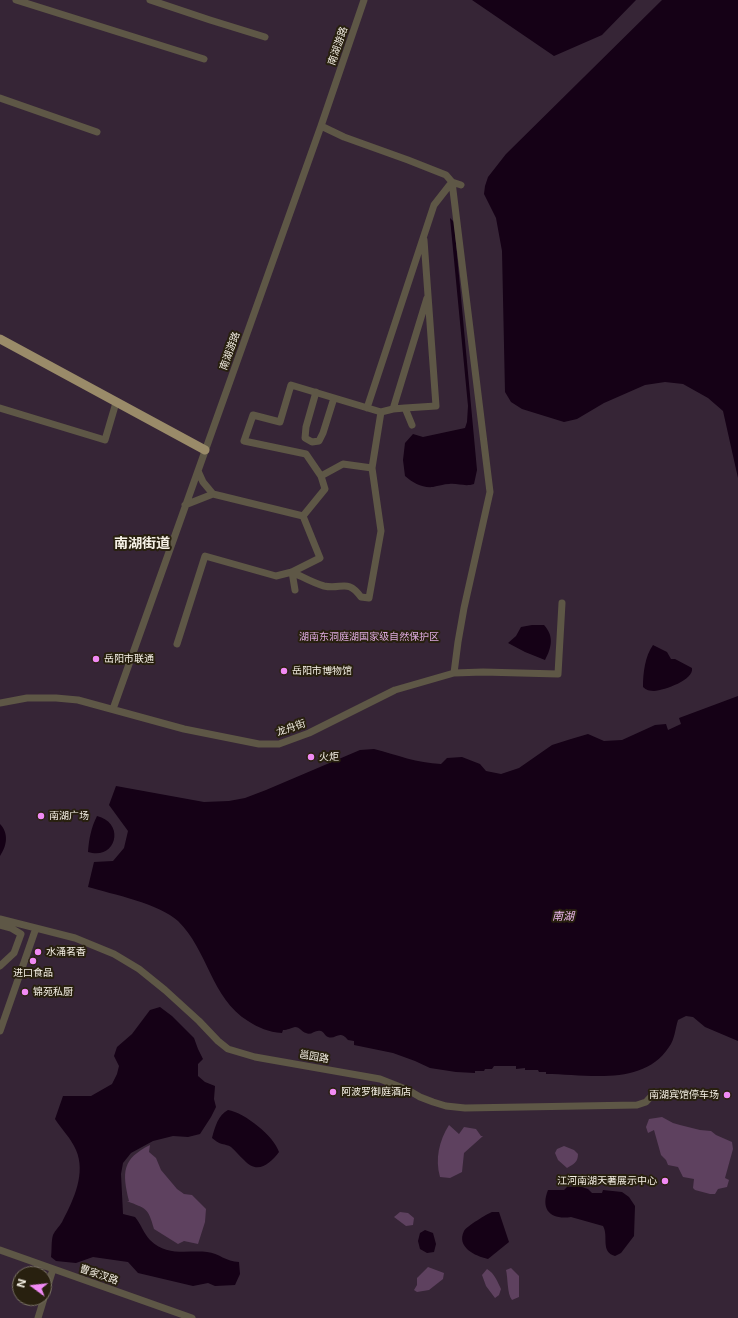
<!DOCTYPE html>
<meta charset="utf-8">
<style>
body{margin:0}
#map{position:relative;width:738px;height:1318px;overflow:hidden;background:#28200f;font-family:Inter,sans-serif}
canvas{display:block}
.north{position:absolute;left:12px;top:1266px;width:40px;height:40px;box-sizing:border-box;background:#28200f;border:1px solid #7a7365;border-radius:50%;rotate:285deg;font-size:11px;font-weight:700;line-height:16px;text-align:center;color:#f5f0e5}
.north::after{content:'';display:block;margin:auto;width:14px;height:18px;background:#f18af4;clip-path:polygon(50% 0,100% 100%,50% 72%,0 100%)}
</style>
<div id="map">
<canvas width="738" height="1318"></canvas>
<div class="north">N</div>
</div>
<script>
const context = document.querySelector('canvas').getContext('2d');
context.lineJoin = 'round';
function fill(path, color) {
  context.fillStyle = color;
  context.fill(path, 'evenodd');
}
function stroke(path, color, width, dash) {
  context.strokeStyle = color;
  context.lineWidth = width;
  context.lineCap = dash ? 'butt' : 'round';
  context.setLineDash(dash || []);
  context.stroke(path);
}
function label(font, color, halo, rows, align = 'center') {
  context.font = font + ' Inter,"Noto Sans SC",sans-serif';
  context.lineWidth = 4;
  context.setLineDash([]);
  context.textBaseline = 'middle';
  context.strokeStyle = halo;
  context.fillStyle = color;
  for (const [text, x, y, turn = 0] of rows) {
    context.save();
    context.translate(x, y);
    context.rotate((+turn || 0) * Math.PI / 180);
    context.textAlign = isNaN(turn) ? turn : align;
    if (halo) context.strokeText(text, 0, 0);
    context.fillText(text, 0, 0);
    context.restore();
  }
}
const green = new Path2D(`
 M0 0H738V1318H0ZM20 1274H44V1298H20Z`);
const forest = new Path2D(`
 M662 1117 673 1123 680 1125 700 1130 711 1131 716 1135 732 1142 733 1149 725 1178 729 1180 727 1187 718 1189 715 1194H710L695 1190 693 1188 694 1179 683 1177 678 1167 668 1165 666 1160 661 1155 654 1130 648 1133 646 1127 649 1119Z
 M449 1125 459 1134 464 1127 476 1129 481 1136H483L464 1153 462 1172 450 1178 440 1177C435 1159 439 1141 449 1125Z
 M150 1145 149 1152 156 1158 161 1170 177 1189 184 1194 192 1195 206 1209 205 1222 198 1244 184 1241 178 1244 154 1229C148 1207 146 1209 127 1201H129C122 1172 122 1159 150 1145Z
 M564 1146 574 1150 578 1154C578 1162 574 1164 567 1168L558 1160 555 1153 557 1149Z
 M400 1212 408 1213 414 1218 413 1225 406 1226 394 1217Z
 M428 1267 444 1273 443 1279 429 1290 417 1292 414 1290 417 1285V1278Z
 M511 1268 519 1276V1297L512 1300C507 1294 508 1278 506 1270Z
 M487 1269C495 1274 497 1281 501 1289L499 1295 495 1298 486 1286 482 1275Z`);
const water = new Path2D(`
 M472 0H636L602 35 554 56Z
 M662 0H738V478L723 411 708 398 683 384 665 382 645 385 604 403 577 419 564 422 522 409 511 402 505 392 502 251 496 218 484 194 485 186 488 177 506 154Z
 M450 218 454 222 477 470 474 484C465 487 458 483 449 484 444 484 438 486 433 487 422 488 413 483 405 476L403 460 405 443 413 434 423 437 465 428 467 422 468 406Z
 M532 625H544C554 636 552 647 545 660L525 652 508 643 516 636 521 627Z
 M653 645 667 652 671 659H675L692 668C694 680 665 690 654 691 650 691 646 690 643 687 643 673 645 656 653 645Z
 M738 696V1041L705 1027 693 1017 686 1016 678 1020C675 1029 675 1039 669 1047 643 1087 587 1074 546 1074V1072H539L538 1070H525V1068L516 1069V1066H494L492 1069H485L484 1071H475V1073L456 1072 430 1068 415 1061 393 1053 354 1045V1041L348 1040C339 1029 336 1040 328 1037 325 1036 324 1032 321 1031 315 1029 311 1036 306 1033 302 1032 300 1027 295 1027 290 1028 288 1030 283 1030L282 1033C268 1032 259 1028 248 1021 211 998 208 950 178 921 160 904 112 894 88 887L94 862 113 861 124 848 128 831 109 805 116 786 204 802 229 801 245 798 266 790 360 750 374 749C397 755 417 763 441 764L447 758 462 757 480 764 486 771 501 774 519 768 552 745 571 739 588 734 604 741 622 740 655 725 666 724 668 730 681 724 679 718Z
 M97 816C126 823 116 861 88 852 89 839 91 828 97 816Z
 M0 824C9 833 7 846 0 856Z
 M160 1007 172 1016 194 1038 198 1049 203 1059 198 1064V1076L205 1082 215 1086 214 1099 216 1107 211 1117 200 1134 188 1137 173 1136 153 1141 131 1153 123 1163 121 1174 123 1214 135 1217C141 1224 144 1234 150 1240 167 1257 187 1250 207 1252 219 1253 226 1262 239 1262L240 1274 235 1285 215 1286 208 1283 193 1286 138 1273 128 1262 93 1257 76 1263 56 1261 51 1257C52 1251 51 1241 53 1235 55 1230 61 1225 63 1220 74 1199 86 1173 76 1150 71 1138 62 1130 55 1119L63 1096H91L112 1084 117 1074 119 1066 114 1056 117 1047 132 1034 150 1010Z
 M228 1110C245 1113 274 1136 279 1152 270 1164 257 1175 244 1160 239 1156 236 1151 231 1147 228 1145 226 1145 222 1144 218 1143 215 1140 212 1138 215 1127 218 1115 228 1110Z
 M579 1186 588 1189 592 1193H602L603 1190 622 1192 629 1197 635 1206 634 1236 621 1253 615 1256C600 1252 609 1236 603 1226L571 1217C551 1220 540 1210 548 1190H564L567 1187Z
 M492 1212H499L509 1242 488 1259C475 1256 456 1247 464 1231 467 1226 487 1214 492 1212Z
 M425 1230 433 1233 436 1244 434 1252 427 1253 420 1249 418 1241 420 1233Z`);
const minor = new Path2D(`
 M16 0 204 59
 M150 0 210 20 265 37
 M0 98 97 132
 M321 126 344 137 408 160 446 175 452 182 490 492 464 608 458 642 454 673
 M316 392 306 427 305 438 312 442 319 441 323 433 334 398
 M0 408 105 440 115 406
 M367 408 434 205 452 182 461 185
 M405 408 436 406 424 240
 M393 409 427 298
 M381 412 393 409 405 408 412 425
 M321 476 343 464 372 468
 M185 505 213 494 203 482 198 471
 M292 572C303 577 313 583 324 586 342 590 347 578 361 597L369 598 381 531 372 468 381 412 291 385 280 422 253 415 244 441 306 454 321 476 325 489 303 516
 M292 572 295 590
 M177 644 205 556 276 576 292 572 320 558 303 516 213 494
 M0 703 27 698H56L78 700 184 729 259 744H279L309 733 395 690 454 673 483 672 558 674 562 603
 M113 709 321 126 364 0
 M0 919 75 938 114 954 139 969 165 990 199 1021 218 1041 228 1049 255 1057 380 1079 408 1090 420 1097 433 1102 446 1106 465 1108 637 1105 646 1102 655 1092
 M0 925 11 928 21 934 14 953 0 966
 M0 1031 36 928
 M0 1250 192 1318
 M38 1318 53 1269`);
const major = new Path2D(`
 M0 339 205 450`);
const markers = [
 [96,659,4,"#f18af4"],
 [284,671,4,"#f18af4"],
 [311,757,4,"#f18af4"],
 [41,816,4,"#f18af4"],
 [38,952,4,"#f18af4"],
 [33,961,4,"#f18af4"],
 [25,992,4,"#f18af4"],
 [333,1092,4,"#f18af4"],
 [727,1095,4,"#f18af4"],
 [665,1181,4,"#f18af4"]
];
const streetNames = [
 ["南湖游路",338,46,-71],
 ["南湖游路",230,351,-70],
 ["龙舟街",291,728,-19],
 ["邕园路",314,1057,10],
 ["曹家汊路",99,1275,19]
];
const parkNames = [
 ["湖南东洞庭湖国家级自然保护区",369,637]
];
const poiNames = [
 ["岳阳市联通",104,659],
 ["岳阳市博物馆",292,671],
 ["火炬",319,757],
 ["南湖广场",49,816],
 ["水涌茗香",46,952],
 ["进口食品",33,973,"center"],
 ["锦苑私厨",33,992],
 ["阿波罗御庭酒店",341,1092],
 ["南湖宾馆停车场",719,1095,"right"],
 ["江河南湖天著展示中心",657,1181,"right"]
];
const waterNames = [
 ["南湖",563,917]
];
const districtNames = [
 ["南湖街道",142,544]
];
fill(green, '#362536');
fill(forest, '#5e415f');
fill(water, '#150116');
stroke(minor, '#5e5746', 7);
stroke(major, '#9a8b69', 9);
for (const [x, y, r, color] of markers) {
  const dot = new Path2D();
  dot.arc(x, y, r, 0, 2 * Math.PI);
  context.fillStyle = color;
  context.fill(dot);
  stroke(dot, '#28200f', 1.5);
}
label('10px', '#f5f0e5', '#28200f', streetNames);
label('10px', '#ddaade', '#28200f', parkNames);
label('10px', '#f5f0e5', '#28200f', poiNames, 'left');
label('italic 11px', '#ecb8ed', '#28200f', waterNames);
label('bold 14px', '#f5f0e5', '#28200f', districtNames);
</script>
